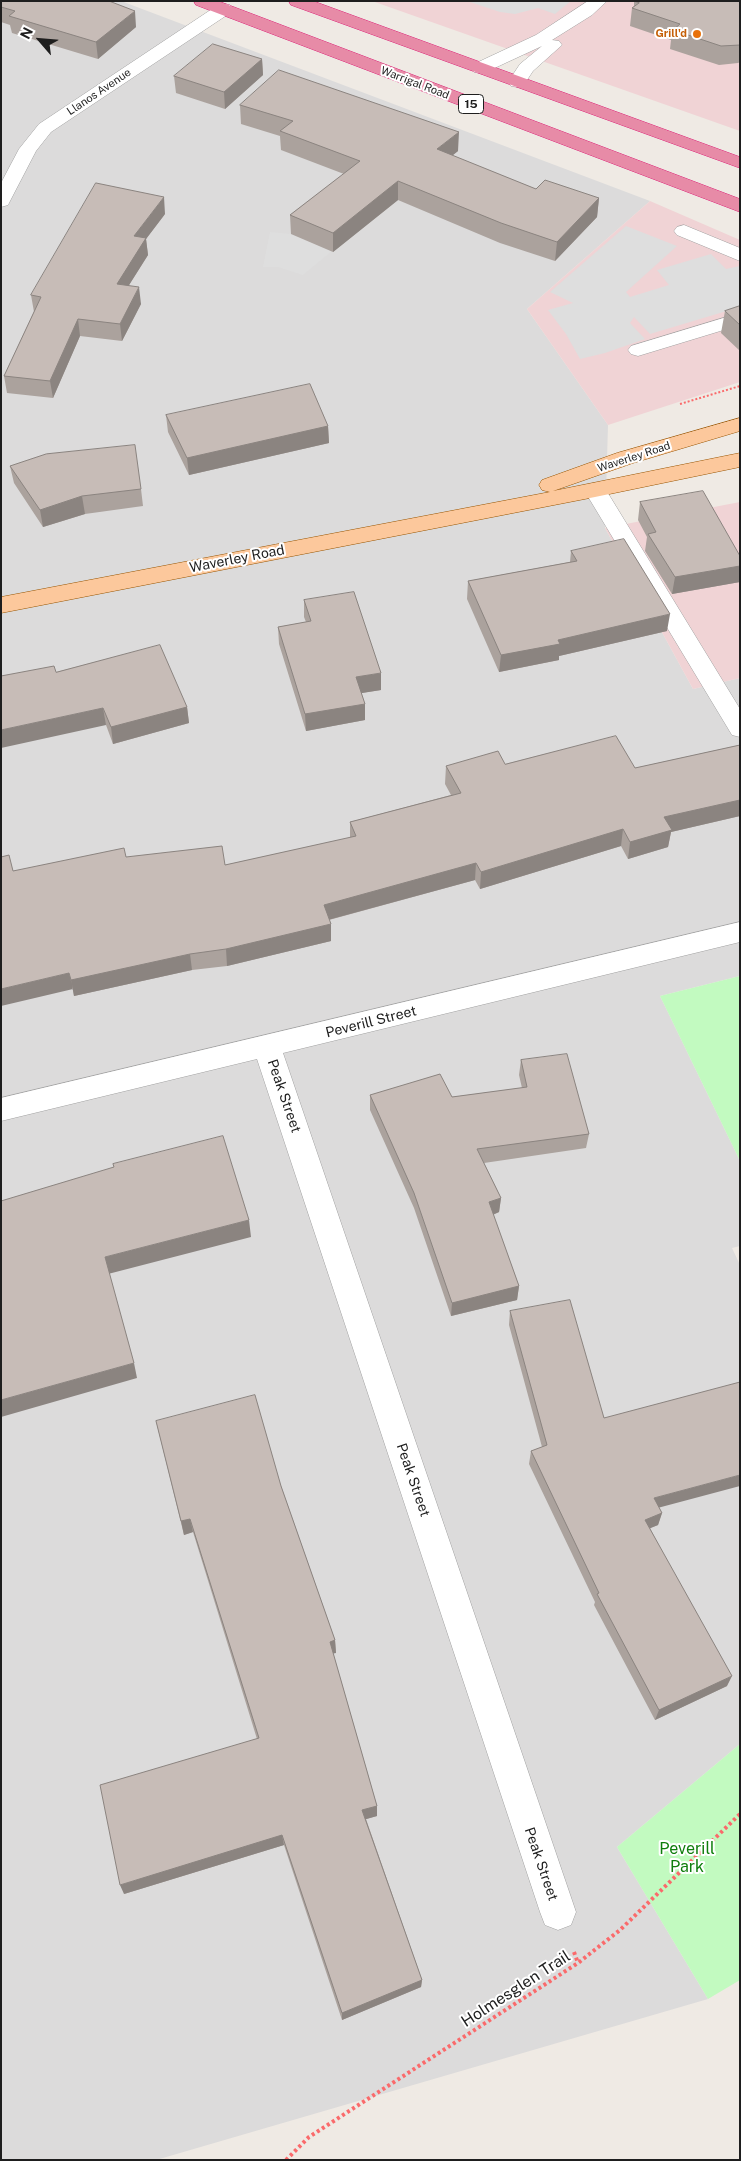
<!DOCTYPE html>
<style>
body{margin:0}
#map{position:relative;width:741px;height:2161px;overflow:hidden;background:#efeae4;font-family:"Public Sans",sans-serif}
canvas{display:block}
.frame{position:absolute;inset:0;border:2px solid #1e1e1e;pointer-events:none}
.north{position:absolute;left:15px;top:15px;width:50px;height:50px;-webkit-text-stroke:4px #fff;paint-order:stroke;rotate:297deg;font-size:14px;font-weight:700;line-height:20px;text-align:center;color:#1e1e1e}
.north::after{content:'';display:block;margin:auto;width:18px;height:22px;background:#1e1e1e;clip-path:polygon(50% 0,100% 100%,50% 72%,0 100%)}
</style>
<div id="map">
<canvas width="741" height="2161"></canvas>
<div class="frame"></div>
<div class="north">N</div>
</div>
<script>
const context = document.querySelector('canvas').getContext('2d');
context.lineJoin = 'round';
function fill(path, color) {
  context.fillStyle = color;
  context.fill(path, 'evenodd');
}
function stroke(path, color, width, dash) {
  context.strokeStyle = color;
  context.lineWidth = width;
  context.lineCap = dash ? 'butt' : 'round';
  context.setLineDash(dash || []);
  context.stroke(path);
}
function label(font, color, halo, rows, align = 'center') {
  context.font = font + ' "Public Sans",sans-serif';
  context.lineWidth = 4;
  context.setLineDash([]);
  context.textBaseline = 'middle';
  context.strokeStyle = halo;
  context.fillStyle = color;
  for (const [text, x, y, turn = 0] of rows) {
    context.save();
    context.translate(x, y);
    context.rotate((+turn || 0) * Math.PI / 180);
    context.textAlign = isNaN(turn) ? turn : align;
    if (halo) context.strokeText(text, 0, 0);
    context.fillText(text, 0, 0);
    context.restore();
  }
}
const residential = new Path2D(`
 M1 1H121L650 201 527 309 608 425 605 528 693 689 740 678V976L660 996 740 1161V1246L732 1248 740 1265V1744L617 1847 708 1999 156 2160H1Z`);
const commercial = new Path2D(`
 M372 1H740V131Z
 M650 201 740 240V382L608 425 527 309Z
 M740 502V678L693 689 605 528Z`);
const park = new Path2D(`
 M740 976V1161L660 996Z
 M740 1744V1980L708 1999 617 1847Z`);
const parking = new Path2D(`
 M467 1H571L555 14 538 8 515 14 500 12Z
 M626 226 677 246 626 292 630 297 669 285 657 270 711 254 726 269 740 266V307L650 334 634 317 630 323 645 339 605 353 580 359 566 334 548 310 573 303 550 292Z
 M270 232 291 234 332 251 303 275 278 267H263Z`);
const pathFar1 = new Path2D(`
 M680 404 740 386`);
const path = new Path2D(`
 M574 1952 578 1963
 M286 2160 309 2137 578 1963 620 1930 740 1814`);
const minor = new Path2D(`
 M588 1H607L592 15 552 40 559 41 562 45 533 71 523 86 517 87 511 86 508 82 520 64 542 46 486 72 480 73 474 72 471 68 474 64 536 35Z
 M224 4 230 5 232 9 230 13 51 132 36 151 10 201 8 205 1 207V183L19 149 39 124 218 5Z
 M684 225 740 248V261L677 235 674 231 677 227Z
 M740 313V325L638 356 631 354 628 350 631 346Z
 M595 483 603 485 606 490 740 709V737L732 735 584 490 587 485Z
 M740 922V942L283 1053 576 1912 571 1925 558 1930 545 1925 540 1912 257 1059 1 1121V1098Z`);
const major = new Path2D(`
 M740 418V431L633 463 553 491 740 453V467L595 497 1 613V597L550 492 542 490 539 485 542 480 617 453Z`);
const highway = new Path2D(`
 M194 1H218L740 199V212L196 5Z
 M289 1H313L740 157V168L291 5Z`);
const wall = new Path2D(`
 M1 1 136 27 98 59 12 33 10 25 1 22Z
 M634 1H740V62L738 63 719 65 670 49 671 40 630 26 632 8 634 6Z
 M262 59 263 75 225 109 176 93 174 76Z
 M240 105 458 151 452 156 536 189 599 198 597 217 555 261 500 243 398 200 333 252 291 234 290 215 344 174 281 150 280 136 241 124Z
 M165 214 146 239 148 255 129 285 141 304 122 341 80 336 53 398 7 393 4 376 34 312 31 295Z
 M740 306V351L721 333 725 311Z
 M166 415 328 426 329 443 189 475 168 432Z
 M10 466 141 489 143 506 85 514 43 527 14 483Z
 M640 502 740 556V582L672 594 645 551 647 537 638 520Z
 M571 551 667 631 559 656V660L499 672 467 599 468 581 570 562Z
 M304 600 381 690 361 693 365 704V720L306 731 279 644 278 627 306 622 304 617Z
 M56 672 187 707 189 723 113 744 106 725Z
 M740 745V816L671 832 668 847 628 859 621 846 480 889 475 880 329 920 331 941 227 966 192 970 74 996 73 989 13 871 126 857 225 865 350 838V822L451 795 445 784 446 766 505 764 635 768Z
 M521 1060 589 1134 586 1148 484 1163 501 1198 499 1212 493 1215 519 1286 517 1300 451 1316 414 1208 370 1110V1095L452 1097 522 1088 519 1075Z
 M510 1311 604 1418 659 1508 662 1513 658 1525 650 1528 727 1686 655 1720 594 1605 595 1602 529 1464 531 1451 542 1447 509 1325Z
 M156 1421 281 1486 335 1640 336 1653H333L377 1806V1816L366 1819 422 1980 421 1987 342 2020 284 1845 124 1894 257 1739 193 1532 184 1535Z`);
const shadedWall = new Path2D(`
 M135 11 136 27 98 59 96 42Z
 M262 59 263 75 225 109 224 92Z
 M459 132 458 151 436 168 437 149Z
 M398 181V200L333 252V233Z
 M164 197 165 214 146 239 148 255 119 301 117 284 134 236Z
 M599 198 597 217 555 261 557 242Z
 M139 287 141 304 122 341 120 324Z
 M78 319 80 336 53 398 50 381Z
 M328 426 329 443 189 475 187 458Z
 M82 496 85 514 43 527 40 510Z
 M740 566V582L672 594 675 577Z
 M670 614 667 631 559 656V660L499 672 501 655 558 640Z
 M381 673V690L356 694V677Z
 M365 704V720L306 731 305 714Z
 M187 707 189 723 113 744 111 727Z
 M103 708 106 725 1 748V730Z
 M740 800V816L671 832 668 847 628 859 630 842 664 817Z
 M623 829 621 846 480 889 481 872Z
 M476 863 475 880 324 921V905Z
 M331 924V941L227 966 226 949Z
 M190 954 192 970 74 996 71 980Z
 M69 973 73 989 1 1006V989Z
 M501 1198 499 1212 487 1217 489 1202Z
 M249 1220 251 1237 108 1274 105 1257Z
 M519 1286 517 1300 451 1316 452 1303Z
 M134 1363 137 1378 1 1417V1400Z
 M740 1475V1486L650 1510 654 1498Z
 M662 1513 658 1525 641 1532 645 1520Z
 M190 1519 193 1532 184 1535 181 1521Z
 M335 1640 336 1653 331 1654 330 1642Z
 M732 1676 727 1686 655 1720 659 1710Z
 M377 1806V1816L363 1820 362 1810Z
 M282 1835 284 1845 124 1894 120 1885Z
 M422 1980 421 1987 342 2020V2013Z`);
const building = new Path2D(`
 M1 1H109L135 11 96 42 9 16 15 11 1 7Z
 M634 1H740V45L721 46 673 30 680 24 632 8 639 3Z
 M213 44 262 59 224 92 174 76Z
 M279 70 459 132 437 149 536 189 545 180 599 198 557 242 501 223 398 181 333 233 290 215 360 161 280 131 293 121 240 105Z
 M96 183 164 197 134 236 146 238 117 284 139 287 120 324 78 319 50 381 4 376 41 297 31 295Z
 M740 306V325L725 311Z
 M310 384 328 426 187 458 166 415Z
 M135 445 141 489 82 496 40 510 10 466 46 454Z
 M703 491 740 556V566L675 577 648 534 656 532 640 502Z
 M624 539 670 614 558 640 560 644 501 655 468 581 577 561 571 551Z
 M354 592 381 673 356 677 365 704 305 714 278 627 311 621 304 600Z
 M160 645 187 707 111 727 103 708 1 730V676L54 666 56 672Z
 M616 736 635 768 740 745V800L664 817 672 830 630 842 623 829 481 872 476 863 324 905 331 924 226 949 190 954 71 980 69 973 1 989V857L9 855 13 871 124 848 126 857 222 846 225 865 356 836 350 822 461 793 446 766 498 751 505 764Z
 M567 1054 589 1134 477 1149 501 1198 489 1202 519 1286 452 1303 414 1193 370 1095 440 1074 452 1097 527 1087 521 1060Z
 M223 1136 249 1220 105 1257 134 1363 1 1400V1201L114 1167 113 1164Z
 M570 1300 604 1418 740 1382V1475L654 1498 662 1513 645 1520 732 1676 659 1710 597 1594 599 1593 531 1451 547 1445 510 1311Z
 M255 1395 281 1486 335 1640 330 1642 377 1806 362 1810 422 1980 342 2013 282 1835 120 1885 100 1785 259 1738 190 1519 181 1521 156 1421Z`);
const markers = [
 [697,34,5,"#e8710a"]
];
const farFoodnames = [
 ["Grill'd",687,34]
];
const farStreetnames = [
 ["Warrigal Road",415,83,21],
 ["Llanos Avenue",99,92,-34],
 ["Waverley Road",634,457,-18]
];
const shields = [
 [471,104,25]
];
const shieldNames = [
 ["15",471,104]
];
const streetNames = [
 ["Waverley Road",237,559,-11],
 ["Peverill Street",371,1022,-14],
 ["Peak Street",284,1096,71],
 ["Peak Street",413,1480,71],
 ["Peak Street",541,1864,71]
];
const nearParknames = [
 ["Peverill",687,1849],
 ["Park",687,1867]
];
const nearStreetnames = [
 ["Holmesglen Trail",516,1989,-33]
];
fill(residential, '#dcdbdb');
fill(commercial, '#f0d3d5');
fill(park, '#c2fac0');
fill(parking, '#dedede');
stroke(minor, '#a2a2a2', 1);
stroke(major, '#985400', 1);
stroke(highway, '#db2377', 1);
stroke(pathFar1, '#fa6a6b', 2, [2, 2]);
stroke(path, '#fa6a6b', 4, [3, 3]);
fill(minor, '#fff');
fill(major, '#fcc89c');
fill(highway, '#e78ba7');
fill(wall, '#aba29d');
fill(shadedWall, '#8b8480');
fill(building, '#c7bcb7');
stroke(building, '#8b8480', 1);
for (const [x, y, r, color] of markers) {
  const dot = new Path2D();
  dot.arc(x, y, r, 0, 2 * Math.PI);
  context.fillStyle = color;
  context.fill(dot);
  stroke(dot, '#fff', 2);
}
label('bold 11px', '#c56008', '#fff', farFoodnames, 'right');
label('11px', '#1e1e1e', '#fff', farStreetnames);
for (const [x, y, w] of shields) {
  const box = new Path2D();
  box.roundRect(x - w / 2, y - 9.5, w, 19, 4);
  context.fillStyle = '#fff';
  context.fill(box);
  stroke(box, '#1e1e1e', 1);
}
label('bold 12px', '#1e1e1e', null, shieldNames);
label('14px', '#1e1e1e', '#fff', streetNames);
label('16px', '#0e7d0b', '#fff', nearParknames);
label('16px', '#1e1e1e', '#fff', nearStreetnames);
</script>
